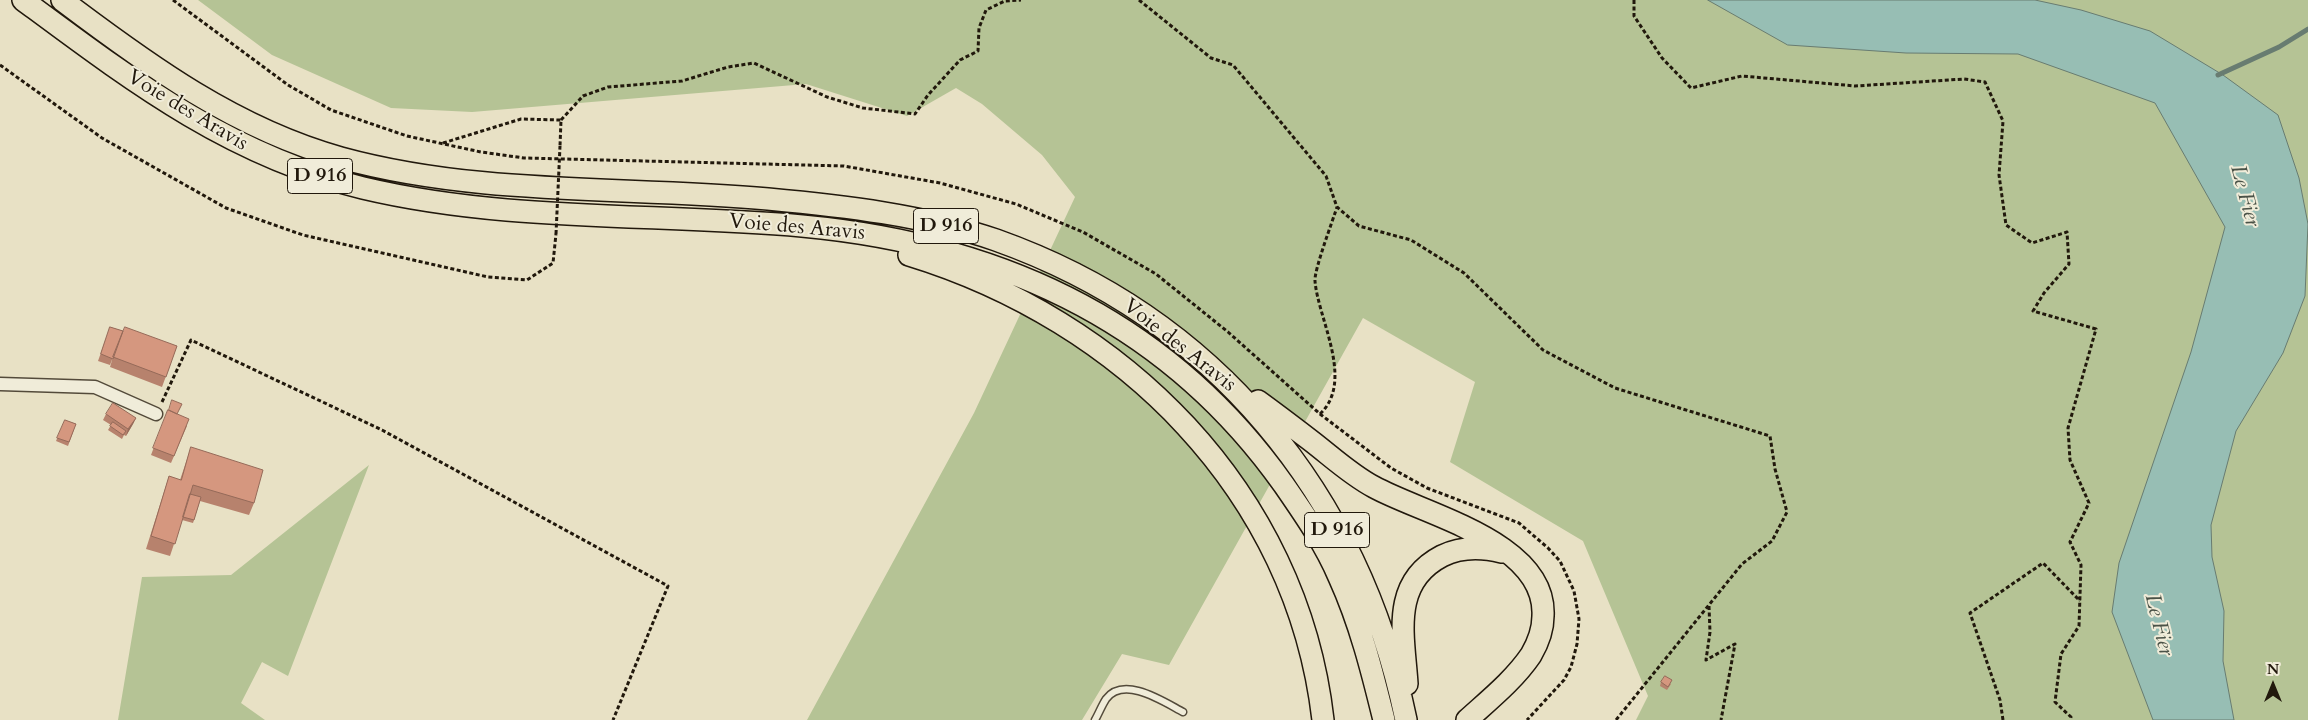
<!DOCTYPE html>
<style>
body{margin:0}
#map{position:relative;width:2308px;height:720px;overflow:hidden;background:#e8e1c5;font-family:Cardo,serif}
canvas{display:block}
.north{position:absolute;left:2248px;top:660px;width:50px;height:50px;-webkit-text-stroke:4px #f0ecd9;paint-order:stroke;rotate:0deg;font-size:14px;font-weight:700;line-height:20px;text-align:center;color:#21180c}
.north::after{content:'';display:block;margin:auto;width:18px;height:22px;background:#21180c;clip-path:polygon(50% 0,100% 100%,50% 72%,0 100%)}
</style>
<div id="map">
<canvas width="2308" height="720"></canvas>
<div class="north">N</div>
</div>
<script>
const context = document.querySelector('canvas').getContext('2d');
context.lineJoin = 'round';
function fill(path, color) {
  context.fillStyle = color;
  context.fill(path, 'evenodd');
}
function stroke(path, color, width, dash) {
  context.strokeStyle = color;
  context.lineWidth = width;
  context.lineCap = dash ? 'butt' : 'round';
  context.setLineDash(dash || []);
  context.stroke(path);
}
function label(font, color, halo, rows, align = 'center') {
  context.font = font + ' Cardo,serif';
  context.lineWidth = 4;
  context.setLineDash([]);
  context.textBaseline = 'middle';
  context.strokeStyle = halo;
  context.fillStyle = color;
  for (const [text, x, y, turn = 0] of rows) {
    context.save();
    context.translate(x, y);
    context.rotate((+turn || 0) * Math.PI / 180);
    context.textAlign = isNaN(turn) ? turn : align;
    if (halo) context.strokeText(text, 0, 0);
    context.fillText(text, 0, 0);
    context.restore();
  }
}
const green = new Path2D(`
 M198 0H2308V720H1636L1648 696 1583 541 1450 462 1475 382 1363 318 1169 665 1122 654 1082 720H807L974 413 1075 197 1042 155 982 104 956 88 907 116 806 84 472 112 391 108 272 55Z
 M369 465 288 676 262 662 241 703 265 720H118L142 577 231 575Z`);
const water = new Path2D(`
 M1708 0H2035L2081 10 2150 31 2223 75 2278 115 2299 178 2308 224 2305 296 2283 353 2236 431 2211 525 2212 557 2224 611 2223 661 2234 720H2153L2112 612 2119 563 2191 352 2225 227 2155 103 2018 54 1906 53 1788 45Z`);
const stream = new Path2D(`
 M2218 75 2279 47 2308 29`);
const path = new Path2D(`
 M173 0 288 85 331 110 407 136 481 152 524 158 844 166 940 183 1016 204 1083 232 1156 274 1228 332 1320 414 1391 468 1427 488 1519 523 1548 548 1560 561 1574 591 1579 619 1577 644 1571 667 1564 680 1527 720
 M1139 0 1211 58 1233 65 1326 176 1337 207 1359 226 1411 240 1464 273 1543 350 1615 388 1770 436 1775 469 1787 512 1772 541 1742 564 1616 720
 M1634 0V16L1662 58 1691 88 1742 76 1855 86 1964 79 1985 82 2003 121 1999 175 2006 225 2032 243 2067 232 2069 264 2044 293 2033 311 2096 329 2068 428 2070 460 2089 503 2070 542 2081 565 2079 626 2061 654 2055 702 2071 717 2070 720
 M0 65 102 138 226 208 303 235 488 277 527 280 553 263 556 234
 M561 120 583 96 608 87 682 81 728 67 754 63 827 97 863 108 915 114 928 95 960 60 978 51 979 28 986 10 1005 1 1021 0
 M443 143 521 119 561 120 560 146
 M162 402 191 340 382 430 668 586 613 720
 M1320 414C1355 381 1318 319 1315 281 1314 270 1333 220 1337 207
 M1709 606 1710 632 1706 660 1735 644 1721 720
 M2003 720 2000 700 1970 613 2043 563 2080 601`);
const service = new Path2D(`
 M1095 720C1099 713 1102 705 1106 699 1124 675 1164 702 1183 712`);
const minor = new Path2D(`
 M0 384 95 387 156 414`);
const trunk = new Path2D(`
 M23 0C131 80 230 156 363 188 506 222 656 213 802 226 999 244 1167 320 1284 485 1304 514 1325 544 1339 577 1360 623 1372 671 1384 720
 M62 0C148 65 236 129 341 158 480 196 626 186 768 199 844 206 923 215 996 240 1215 318 1359 493 1406 720
 M909 255C1122 320 1297 491 1323 720
 M1258 401C1276 414 1293 427 1310 440 1331 456 1351 475 1374 487 1425 515 1547 542 1543 616 1543 630 1538 643 1531 655 1514 680 1489 700 1467 720
 M1407 684C1404 636 1390 583 1442 556 1460 547 1482 547 1502 552`);
const pathBridge = new Path2D(`
 M556 234 560 146`);
const wall = new Path2D(`
 M110 327 123 331 177 346 162 387 110 367 113 357 110 365 98 361Z
 M168 410 187 426 171 463 151 455Z
 M106 414 136 418 133 424 126 436 124 435 122 439 108 430 111 425 103 420Z
 M65 420 76 424 68 446 56 441Z
 M191 447 254 503 249 515 200 501 193 523 182 520 170 556 146 549 169 476 180 480Z
 M1661 682 1671 684 1667 690 1660 686Z`);
const shadedWall = new Path2D(`
 M136 418 133 424 126 436 128 429Z`);
const building = new Path2D(`
 M110 327 123 331 113 359 101 354Z
 M125 327 177 346 166 377 113 357Z
 M172 400 182 404 177 414 169 410Z
 M113 403 136 418 128 429 106 414Z
 M168 410 189 419 174 456 153 448Z
 M65 420 76 424 69 442 57 438Z
 M113 422 126 431 123 435 110 426Z
 M191 447 263 470 254 503 193 485 175 544 151 536 169 476 181 480Z
 M190 494 201 497 194 520 183 517Z
 M1665 676 1672 680 1668 687 1661 682Z`);
const shields = [
 [320,176,65],
 [946,226,65],
 [1337,530,65]
];
const shieldNames = [
 ["D 916",320,176],
 ["D 916",946,226],
 ["D 916",1337,530]
];
const streetNames = [
 ["Voie des Aravis",187,111,31],
 ["Voie des Aravis",797,228,5],
 ["Voie des Aravis",1179,346,38]
];
const waterNames = [
 ["Le Fier",2244,196,75],
 ["Le Fier",2158,625,76]
];
fill(green, '#b5c395');
fill(water, '#97beb4');
stroke(water, '#687c71', 1);
stroke(stream, '#687c71', 5);
stroke(service, '#534a3a', 9);
stroke(minor, '#534a3a', 15);
stroke(trunk, '#21180c', 24);
stroke(path, '#21180c', 3, [4, 2.5]);
stroke(service, '#f0ecd9', 6);
stroke(minor, '#f0ecd9', 12);
stroke(trunk, '#e8e1c5', 21);
stroke(pathBridge, '#21180c', 3, [4, 2.5]);
fill(wall, '#b7826d');
fill(shadedWall, '#956a59');
fill(building, '#d5977f');
stroke(building, '#956a59', 1);
for (const [x, y, w] of shields) {
  const box = new Path2D();
  box.roundRect(x - w / 2, y - 17.5, w, 35, 4);
  context.fillStyle = '#f0ecd9';
  context.fill(box);
  stroke(box, '#21180c', 1);
}
label('bold 20px', '#21180c', null, shieldNames);
label('21px', '#21180c', '#f0ecd9', streetNames);
label('italic 22px', '#4a5247', '#f0ecd9', waterNames);
</script>
